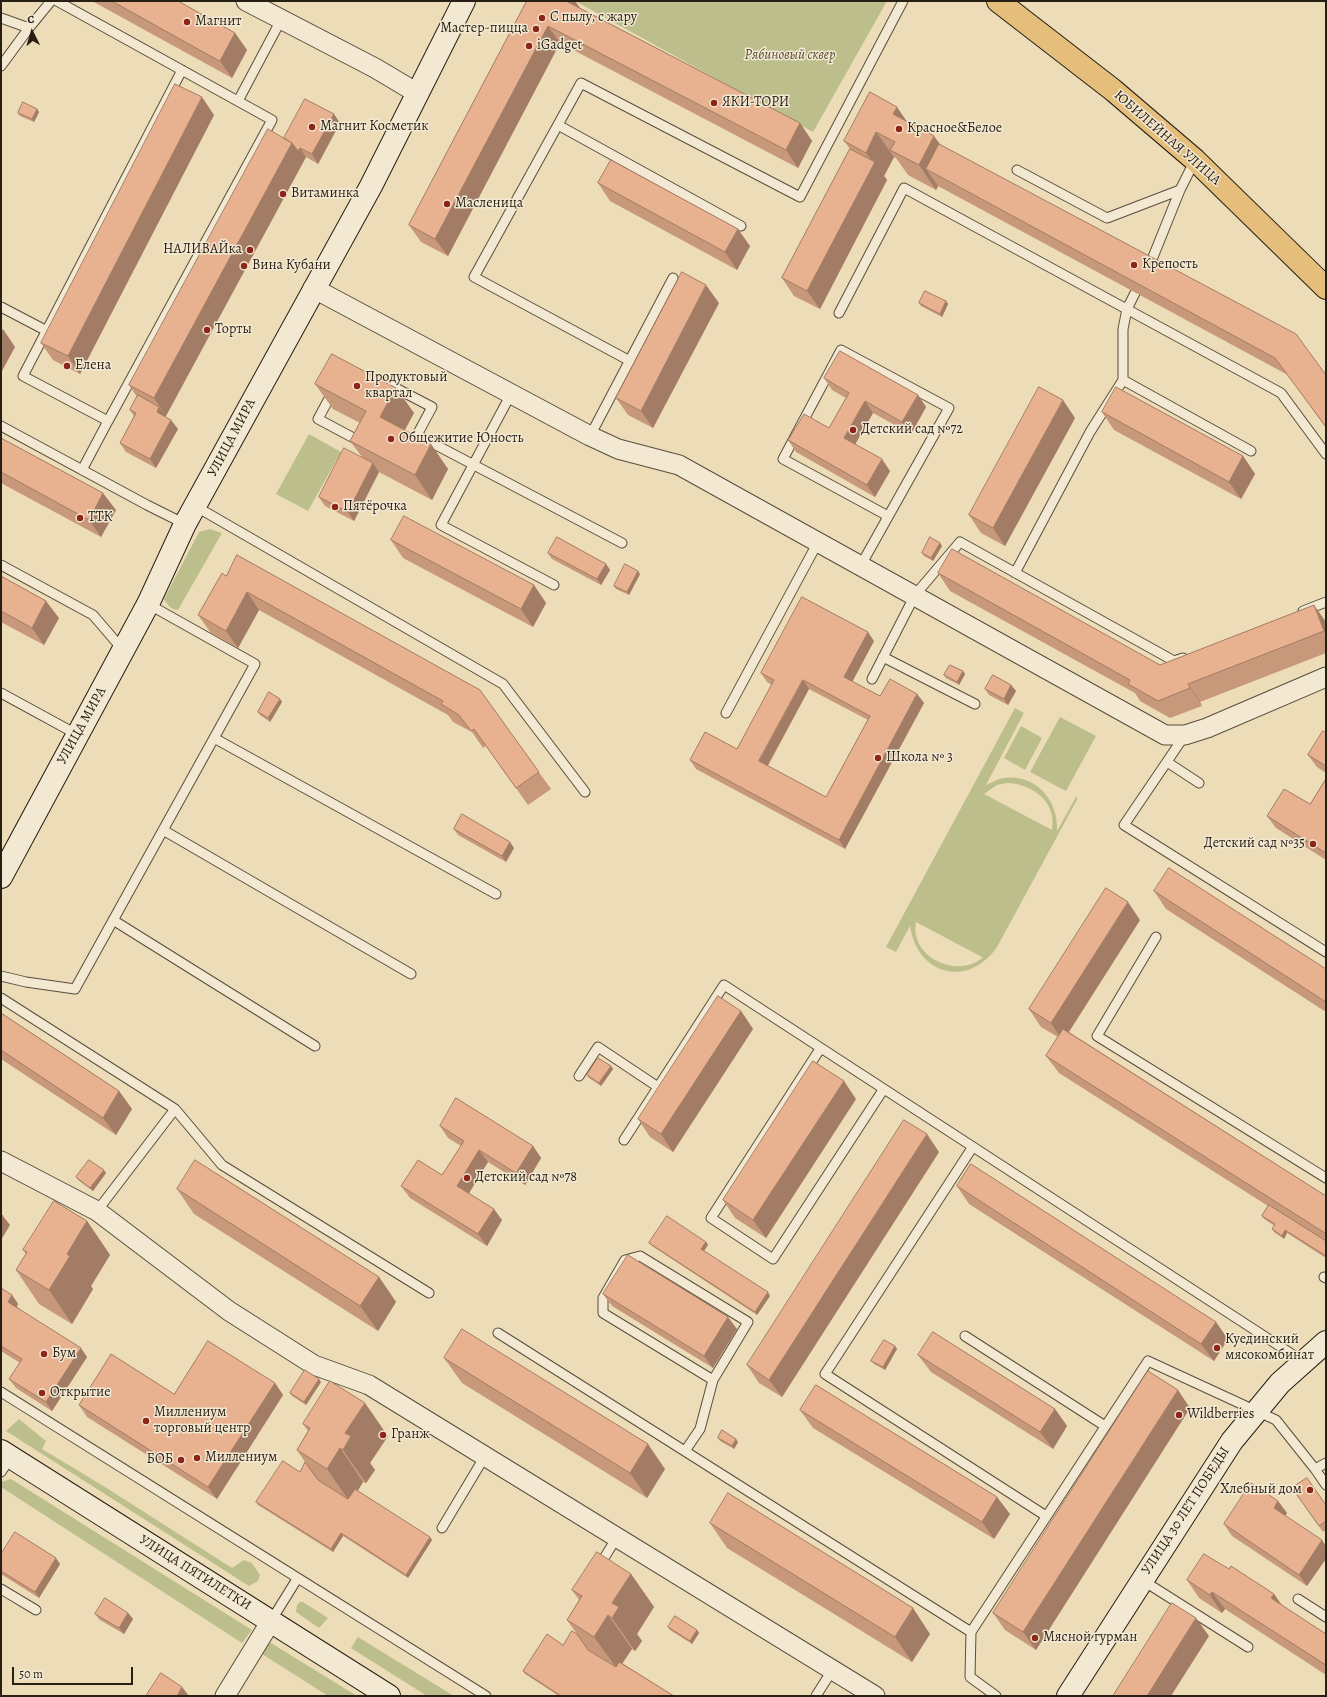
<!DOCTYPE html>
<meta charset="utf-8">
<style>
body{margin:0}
#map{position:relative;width:1327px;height:1697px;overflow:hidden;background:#eddcb8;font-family:Alegreya,serif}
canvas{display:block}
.frame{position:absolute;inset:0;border:2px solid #271e14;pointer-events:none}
.north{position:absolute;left:12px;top:12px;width:40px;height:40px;-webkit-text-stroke:3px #f3e8d1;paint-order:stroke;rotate:355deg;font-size:11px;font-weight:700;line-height:16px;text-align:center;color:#271e14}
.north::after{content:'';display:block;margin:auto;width:14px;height:18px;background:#271e14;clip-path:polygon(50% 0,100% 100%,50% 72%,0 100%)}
.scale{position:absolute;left:12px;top:1667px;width:121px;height:18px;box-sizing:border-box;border:2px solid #271e14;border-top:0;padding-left:5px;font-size:12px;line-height:14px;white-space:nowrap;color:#271e14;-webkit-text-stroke:3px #f3e8d1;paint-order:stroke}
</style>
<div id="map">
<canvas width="1327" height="1697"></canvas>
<div class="frame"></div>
<div class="north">С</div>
<div class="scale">50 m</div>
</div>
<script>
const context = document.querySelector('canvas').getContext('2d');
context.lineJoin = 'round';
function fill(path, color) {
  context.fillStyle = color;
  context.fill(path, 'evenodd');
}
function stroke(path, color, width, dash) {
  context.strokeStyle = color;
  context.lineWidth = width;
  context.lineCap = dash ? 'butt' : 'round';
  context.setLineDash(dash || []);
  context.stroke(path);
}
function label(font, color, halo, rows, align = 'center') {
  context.font = font + ' Alegreya,serif';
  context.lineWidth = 3;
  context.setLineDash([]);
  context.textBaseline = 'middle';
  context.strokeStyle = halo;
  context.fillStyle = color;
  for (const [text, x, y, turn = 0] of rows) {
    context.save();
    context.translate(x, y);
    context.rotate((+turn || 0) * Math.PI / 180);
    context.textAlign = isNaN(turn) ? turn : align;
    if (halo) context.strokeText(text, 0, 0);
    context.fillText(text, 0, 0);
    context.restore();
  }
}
const green = new Path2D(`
 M575 1H887L813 132Z
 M309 434 341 452 308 511 276 494Z
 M210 529 222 533 178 610C170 609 168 605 164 599L199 532Z
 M1015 708 1024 713 986 785C991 783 997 779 1003 778 1035 773 1059 800 1057 831L1076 797 1078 798 997 947C968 989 917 975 910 926L896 952 886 947ZM1007 783C1032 784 1057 801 1052 830L984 794 997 785ZM916 922 982 957V958C957 979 909 957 916 922Z
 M1060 717 1096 736 1066 791 1030 772Z
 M1021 726 1042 738 1025 770 1004 758Z
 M19 1419 46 1441 42 1449 105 1487 232 1568 244 1560 252 1563 260 1575 258 1581 249 1586 6 1431Z
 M11 1479 252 1630 242 1643 1 1487V1482Z
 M300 1602H303L328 1618 319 1628 296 1612 297 1605Z
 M358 1637 454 1696H427L351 1648Z
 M271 1643 357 1696H328L259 1652 262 1647Z`);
const service = new Path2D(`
 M57 1 272 120 108 421
 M1 18 29 28 51 1
 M1 66 29 28
 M238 101 281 20
 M558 125 741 226
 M1017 170 1107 218 1180 190
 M1149 267 1180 190 1195 160
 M1 307 47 331
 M839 313 904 188 1281 393 1326 454
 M630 361 474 277 581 83 800 197 903 1
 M1123 380 1251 451
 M386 383 432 407 417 435 622 543
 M333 391 318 419 363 443
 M511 394 441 525 554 585
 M1 426 147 505 185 524
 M590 436 673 278
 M82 470 108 421 23 376 182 70
 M195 506 503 684 585 792
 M1 565 93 615 123 650
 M861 565 949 408 841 350 783 459 888 516
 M1015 573 1090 432 1123 380V329L1127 309 1135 293
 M1303 611 1326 602
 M883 657 975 704
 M872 679 915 595 960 542 1174 661 1183 658
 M1 693 78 735
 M726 713 818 542
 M1185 735 1124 825 1326 952
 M214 738 496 894
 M1167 762 1199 783
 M163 830 411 974
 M113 920 315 1046
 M1156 937 1097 1036 1326 1178
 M1 976 26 982 75 989 255 664 148 604
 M1 998 175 1109 222 1165 429 1293
 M820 1049 711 1218 773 1259 883 1090
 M579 1076 598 1047 658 1087
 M624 1140 724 985 1304 1362
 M972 1148 825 1374 1046 1516
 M97 1211 175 1109
 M640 1256 748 1322 713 1380 603 1313V1298L625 1260Z
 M1324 1277 1326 1278
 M498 1333 971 1632
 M965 1336 1105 1426
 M1 1392 486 1696
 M685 1451 700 1429 713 1380
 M1326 1463 1315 1469 1326 1485
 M1 1472 11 1457
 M442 1528 485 1456
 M598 1568 617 1537
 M1142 1580 1248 1647
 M1 1589 36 1610
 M1298 1599 1326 1617
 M271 1621 297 1579
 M816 1696 833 1669
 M996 1696 970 1677 971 1632 1148 1361 1276 1420 1315 1469`);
const minor = new Path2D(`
 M246 1 375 68 417 93
 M313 288 590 436 618 449 679 465 1165 735H1185L1207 728 1326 677
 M1 1161 97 1211 229 1311 314 1365 369 1385 875 1696
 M225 1696 271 1621`);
const secondary = new Path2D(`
 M1 877 148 604 185 524 371 186 464 1
 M1 1451 389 1696
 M1068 1696 1232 1441 1280 1383 1326 1342`);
const primary = new Path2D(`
 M998 1 1113 90 1195 160 1326 288`);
const wall = new Path2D(`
 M92 1H178L235 33 247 50 232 78Z
 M527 1H575L580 8 800 123 812 141 798 168 560 43 448 256 421 242 409 225Z
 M37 109 39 112 34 122 20 116 18 113Z
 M214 115 80 374 53 360 41 343Z
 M908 122 939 144 1326 375V428L1288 375 938 186 936 190 908 175 896 158 894 157 884 176 887 180 820 309 794 296 782 278 850 149 844 141Z
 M340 123 318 164 306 157 165 417 178 429 156 468 126 452 120 443 134 416 130 410 137 397 129 385 284 138Z
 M598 183 750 246 737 270 610 201Z
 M946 301 948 304 942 317 921 306 919 303Z
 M719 303 653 428 628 415 616 398Z
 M824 378 918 395 926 407 911 434 873 413 855 444 890 471 875 497 796 452 788 440 829 428 846 398 832 390Z
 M315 384 396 388 414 413 404 430 448 469 432 500 379 472 354 521 325 506 319 497 362 457 350 441 360 423 333 409Z
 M1102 412 1243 456 1255 474 1241 499 1114 430Z
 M1075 418 1005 546 981 533 969 515Z
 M1 438 116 510 101 537 1 483Z
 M391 540 534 585 546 603 533 627 403 558Z
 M940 543 942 546 933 561 924 556 922 553Z
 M548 553 606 564 610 570 601 585 552 559Z
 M938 573 1160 665 1326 622V653L1200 702 1202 706 1170 718 1140 701 1135 693 950 591Z
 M640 574 629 595 616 589 614 586Z
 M1 576 59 618 44 645 1 622Z
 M226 576 480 690 551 789 528 805 486 746 483 748 472 732 453 722 448 715 259 610 238 648 211 633 198 615Z
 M874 641 852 682 880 696 917 694 924 703 845 849 696 769 690 760 737 749 772 685 767 682 761 673ZM809 689 868 720 826 797 768 766Z
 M963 671 965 674 959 685 946 678 944 675Z
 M1011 685 1016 691 1008 705 989 695 985 689Z
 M280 699 282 702 270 722 260 715 258 712Z
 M1326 733V773L1317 767 1308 755Z
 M1326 779V860L1276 828 1267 816 1310 804Z
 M454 829 514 848 506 862 458 835Z
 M1154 891 1326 969V1012L1166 909Z
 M1140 920 1069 1032 1326 1196V1258L1287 1233 1284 1239 1274 1232 1272 1229 1275 1226 1264 1219 1262 1216 1268 1206 1059 1073 1046 1056 1058 1037 1041 1027 1029 1009Z
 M741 1011 753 1029 673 1152 650 1137 638 1119Z
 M1 1013 119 1091 132 1109 116 1135 1 1059Z
 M611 1066 613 1069 601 1086 589 1078 587 1075Z
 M856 1099 766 1238 735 1218 723 1200Z
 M440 1126 533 1146 541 1158 525 1185 488 1162 469 1193 502 1220 487 1246 410 1198 401 1186 442 1175 461 1146 448 1138Z
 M939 1152 782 1397 759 1383 747 1365Z
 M106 1173 93 1191 78 1180 76 1177Z
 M957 1186 1228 1339 1214 1361 969 1204Z
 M177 1189 379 1277 396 1302 378 1331 194 1214Z
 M87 1221 110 1255 91 1286 93 1289 72 1324 39 1304 16 1270 26 1254 23 1250Z
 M706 1242 708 1245 704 1251 770 1296 757 1315 652 1246 649 1243Z
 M1 1288 12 1295 18 1304 17 1307 87 1357 52 1411 16 1388 9 1379 20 1363 1 1351Z
 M603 1294 737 1329 713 1368 612 1306Z
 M895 1346 897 1349 885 1370 874 1364 871 1361Z
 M918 1355 1055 1409 1067 1426 1053 1449 931 1372Z
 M444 1358 665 1469 647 1498 462 1383Z
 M321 1382 306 1405 292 1396 290 1393Z
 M275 1383 283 1395 217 1499 87 1417 79 1405Z
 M1190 1408 1036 1650 1005 1630 993 1613Z
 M800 1410 1010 1514 994 1539 813 1428Z
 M303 1424 388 1436 370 1463 375 1470 366 1483 363 1482 358 1491 432 1540 408 1578 343 1536 333 1552 258 1505 256 1502 300 1472 305 1462 297 1450 308 1431Z
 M718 1438 738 1442 734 1449 720 1441Z
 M1292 1488 1326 1505V1530L1323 1532Z
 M1278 1501 1287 1513 1285 1515 1307 1586 1232 1536 1224 1524Z
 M710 1523 930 1634 912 1662 727 1548Z
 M1 1554 60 1564 39 1598 1 1574Z
 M1229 1569 1274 1594 1282 1606 1326 1634V1675L1225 1609 1222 1613 1199 1598 1187 1580Z
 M631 1574 654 1607 637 1634 642 1641 635 1651 632 1649 622 1663 674 1696H559L525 1674 523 1671 563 1645 577 1634 567 1620 579 1600 572 1590Z
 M128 1613 133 1619 124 1634 100 1620 95 1614Z
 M668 1627 697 1630 699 1633 692 1644 670 1630Z`);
const shadedWall = new Path2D(`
 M565 1H575L582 11Z
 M548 26 560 43 448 256 435 239Z
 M235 33 247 50 232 78 220 61Z
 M202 97 214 115 80 374 68 356Z
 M897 107 914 132 893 114Z
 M37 109 39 112 34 122 32 119Z
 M334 114 340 123 318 164 312 154Z
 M800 123 812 141 798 168 786 150Z
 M876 132 894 157 884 176 887 180 820 309 807 291 874 164 866 153Z
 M934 136 952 161 926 169 938 186 936 190 919 165Z
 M292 143 300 148 306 157 166 416 154 398Z
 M738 229 750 246 737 270 725 252Z
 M706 285 719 303 653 428 641 411Z
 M946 301 948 304 942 317 940 314Z
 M3 329 15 347 2 371 1 370V332Z
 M396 388 414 413 398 443 380 417Z
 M918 395 926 407 911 434 902 422Z
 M1063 400 1075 418 1005 546 993 528Z
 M865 401 873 413 852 450 844 438Z
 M159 407 166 416 163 421 157 412Z
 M171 420 178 429 156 468 150 459Z
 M431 444 448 469 432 500 415 475Z
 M1243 456 1255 474 1241 499 1229 482Z
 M882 459 890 471 875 497 867 485Z
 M373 463 379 472 354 521 348 512Z
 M103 493 116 510 101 537 89 520Z
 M940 543 942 546 933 561 931 558Z
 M606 564 610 570 601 585 597 579Z
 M638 571 640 574 629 595 627 592Z
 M534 585 546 603 533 627 521 609Z
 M247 592 259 610 238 648 226 631Z
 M46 601 59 618 44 645 32 628Z
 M1314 605 1326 622V634L1324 631Z
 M868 632 874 641 850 686 844 677Z
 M963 671 965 674 959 685 957 682Z
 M803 680 809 689 765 770 759 761Z
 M1188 684 1200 702 1202 706 1190 688Z
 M1011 685 1016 691 1008 705 1004 699Z
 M917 694 924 703 845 849 839 840Z
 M280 699 282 702 270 722 268 718Z
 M510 842 514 848 506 862 502 856Z
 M1128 902 1140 920 1063 1041 1051 1023Z
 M741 1011 753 1029 673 1152 661 1134Z
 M611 1066 613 1069 601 1086 599 1083Z
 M844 1081 856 1099 766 1238 753 1220Z
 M119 1091 132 1109 116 1135 103 1118Z
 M927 1134 939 1152 782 1397 769 1380Z
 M533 1146 541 1158 525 1185 516 1173Z
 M479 1150 488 1162 466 1198 457 1186Z
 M104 1170 106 1173 93 1191 90 1188Z
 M494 1209 502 1220 487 1246 478 1234Z
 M3 1216 10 1225 1 1240V1220Z
 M87 1221 110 1255 91 1286 93 1289 72 1324 49 1290 67 1254Z
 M1285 1230 1287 1233 1284 1239 1282 1236Z
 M706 1242 708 1245 703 1252 701 1249Z
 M379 1277 396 1302 378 1331 360 1306Z
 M768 1292 770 1296 757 1315 755 1312Z
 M12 1295 18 1304 14 1311 8 1302Z
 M728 1317 737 1329 713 1368 704 1356Z
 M1216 1322 1228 1339 1214 1361 1201 1344Z
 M895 1346 897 1349 885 1370 883 1367Z
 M81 1348 87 1357 52 1411 46 1402Z
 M319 1379 321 1382 306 1405 304 1402Z
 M275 1383 283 1395 217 1499 208 1487Z
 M1178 1390 1190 1408 1036 1650 1023 1632Z
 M365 1403 388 1436 370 1463 375 1470 366 1483 343 1450 345 1433Z
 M1055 1409 1067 1426 1053 1449 1040 1432Z
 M736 1439 738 1442 734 1449 732 1446Z
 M648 1444 665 1469 647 1498 630 1473Z
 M340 1448 363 1482 350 1502 327 1469Z
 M997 1497 1010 1514 994 1539 982 1522Z
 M1278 1501 1287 1513 1282 1520 1274 1508Z
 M341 1533 343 1536 333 1552 331 1549Z
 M430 1537 432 1540 408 1578 406 1575Z
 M1322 1540 1326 1546V1559L1307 1586 1299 1575Z
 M56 1558 60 1564 39 1598 35 1592Z
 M631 1574 654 1607 637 1634 642 1641 635 1651 612 1618V1603Z
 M1212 1592 1225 1609 1222 1613 1210 1595Z
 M1274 1594 1286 1611 1271 1598Z
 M913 1608 930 1634 912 1662 895 1637Z
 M128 1613 133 1619 124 1634 119 1628Z
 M608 1615 632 1649 618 1670 594 1637Z
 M1196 1618 1209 1636 1171 1696H1147Z
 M697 1630 699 1633 692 1644 690 1641Z
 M182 1687 189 1696H177Z`);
const building = new Path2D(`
 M112 1H178L235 33 220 61Z
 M527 1H566L800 123 786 150 548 26 435 239 409 225Z
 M175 84 202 97 68 356 41 343Z
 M870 92 897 107 893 114 934 136 919 165 890 150 895 142 876 132 866 153 844 141Z
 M305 99 334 114 312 154 300 148 298 151 292 143 284 138Z
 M23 102 37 109 32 119 18 113Z
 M268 129 292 143 154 398 129 385Z
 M939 144 1296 334 1326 375V427L1275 358 926 169Z
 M850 149 875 162 807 291 782 278Z
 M611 160 738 229 725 252 598 183Z
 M682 272 706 285 641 411 616 398Z
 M925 291 946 301 940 314 919 303Z
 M840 351 918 395 902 422 865 401 844 438 882 459 867 485 788 440 804 414 829 428 849 393 824 378Z
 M332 354 396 388 380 417 431 444 415 475 350 441 366 411 315 384Z
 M1039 387 1063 400 993 528 969 515Z
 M1116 387 1243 456 1229 482 1102 412Z
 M138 395 159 407 157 412 171 420 150 459 120 443 136 413 130 410Z
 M1 438 103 493 89 520 1 472Z
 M344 448 373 463 348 512 319 497Z
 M404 516 534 585 521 609 391 540Z
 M557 537 606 564 597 579 548 553Z
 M930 537 940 543 931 558 922 553Z
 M952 549 1160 665 1314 605 1324 631 1188 684 1190 688 1158 701 1128 684 1130 680 938 573Z
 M237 555 480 690 539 772 516 788 474 729 471 731 459 715 441 704 443 701 247 592 226 631 198 615 222 573 226 576Z
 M625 564 638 571 627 592 614 586Z
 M1 576 46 601 32 628 1 611Z
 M802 597 868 632 844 677 880 696 890 679 917 694 839 840 690 760 705 732 737 749 774 680 761 673ZM803 680 870 716 826 797 759 761Z
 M950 665 963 671 957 682 944 675Z
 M993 675 1011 685 1004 699 985 689Z
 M269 692 280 699 268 718 258 712Z
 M1323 731 1326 733V766L1308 755Z
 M1326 779V812L1325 813 1326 814V853L1267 816 1284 789 1310 804Z
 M462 814 510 842 502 856 454 829Z
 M1169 868 1326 969V1002L1154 891Z
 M1106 888 1128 902 1051 1023 1029 1009Z
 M718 996 741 1011 661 1134 638 1119Z
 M1 1013 119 1091 103 1118 1 1050Z
 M1063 1029 1326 1196V1233H1325L1046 1056Z
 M598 1058 611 1066 599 1083 587 1075Z
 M813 1061 844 1081 753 1220 723 1200Z
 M456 1098 533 1146 516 1173 479 1150 457 1186 494 1209 478 1234 401 1186 418 1160 442 1175 464 1141 440 1126Z
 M904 1120 927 1134 769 1380 747 1365Z
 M89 1160 104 1170 90 1188 76 1177Z
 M195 1160 379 1277 360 1306 177 1189Z
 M971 1164 1216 1322 1201 1344 957 1186Z
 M54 1201 87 1221 67 1254 70 1256 49 1290 16 1270 27 1252 23 1250Z
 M1269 1205 1326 1241V1256L1285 1230 1282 1236 1272 1229 1275 1224 1262 1216Z
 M1 1214 3 1216 1 1220Z
 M667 1216 706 1242 701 1249 768 1292 755 1312 649 1243Z
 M628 1255 728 1317 704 1356 603 1294Z
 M1 1288 12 1295 8 1302 81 1348 46 1402 9 1379 22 1359 1 1346Z
 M462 1329 648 1444 630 1473 444 1358Z
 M933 1332 1055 1409 1040 1432 918 1355Z
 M884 1340 895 1346 883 1367 871 1361Z
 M208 1341 275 1383 208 1487 79 1405 111 1354 174 1394Z
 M305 1370 319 1379 304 1402 290 1393Z
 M1148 1371 1178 1390 1023 1632 993 1613Z
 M330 1381 365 1403 345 1433 351 1436 343 1450 340 1448 327 1469 297 1450 310 1428 303 1424Z
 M816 1385 997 1497 982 1522 800 1410Z
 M722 1430 736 1439 732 1446 718 1438Z
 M283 1461 300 1472 305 1462 318 1480 348 1499 355 1489 430 1537 406 1575 341 1533 331 1549 256 1502Z
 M1307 1478 1326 1505V1521L1319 1526 1292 1488Z
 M1251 1483 1278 1501 1274 1508 1322 1540 1299 1575 1224 1524Z
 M728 1493 913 1608 895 1637 710 1523Z
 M15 1532 56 1558 35 1592 1 1571V1554Z
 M597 1552 631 1574 612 1603 619 1607 612 1618 608 1615 594 1637 567 1620 582 1596 572 1590Z
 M1204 1554 1229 1569 1231 1566 1274 1594 1271 1598 1326 1634V1665L1212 1592 1210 1595 1187 1580Z
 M105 1598 128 1613 119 1628 95 1614Z
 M1172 1603 1196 1618 1147 1696H1113Z
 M675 1616 697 1630 690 1641 668 1627Z
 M572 1631 577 1634 588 1650 616 1667 619 1662 674 1696H561L523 1671 547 1634 563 1645Z
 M161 1673 182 1687 177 1696H146Z`);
const markers = [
 [542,18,4,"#8f2418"],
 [187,22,4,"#8f2418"],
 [536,29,4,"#8f2418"],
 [529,46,4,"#8f2418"],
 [714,103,4,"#8f2418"],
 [312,127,4,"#8f2418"],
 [899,129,4,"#8f2418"],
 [283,194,4,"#8f2418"],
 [447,204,4,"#8f2418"],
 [250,250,4,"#8f2418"],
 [1134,265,4,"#8f2418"],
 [244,266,4,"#8f2418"],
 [207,330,4,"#8f2418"],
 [67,366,4,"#8f2418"],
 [357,386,4,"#8f2418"],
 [853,430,4,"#8f2418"],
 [391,439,4,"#8f2418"],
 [335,507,4,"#8f2418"],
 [80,518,4,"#8f2418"],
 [878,758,4,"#8f2418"],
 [1313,844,4,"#8f2418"],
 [467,1178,4,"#8f2418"],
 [1217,1348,4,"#8f2418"],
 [44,1354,4,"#8f2418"],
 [42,1393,4,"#8f2418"],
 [1179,1415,4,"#8f2418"],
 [146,1421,4,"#8f2418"],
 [383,1435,4,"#8f2418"],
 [197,1458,4,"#8f2418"],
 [181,1460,4,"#8f2418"],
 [1310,1490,4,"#8f2418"],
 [1035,1638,4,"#8f2418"]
];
const poiNames = [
 ["С пылу, с жару",550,18],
 ["Магнит",195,22],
 ["Мастер-пицца",528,29,"right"],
 ["iGadget",537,46],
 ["ЯКИ-ТОРИ",722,103],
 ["Магнит Косметик",320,127],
 ["Красное&Белое",907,129],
 ["Витаминка",291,194],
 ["Масленица",455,204],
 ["НАЛИВАЙка",242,250,"right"],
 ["Крепость",1142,265],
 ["Вина Кубани",252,266],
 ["Торты",215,330],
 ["Елена",75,366],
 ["Продуктовый",365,378],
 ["квартал",365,394],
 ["Детский сад №72",861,430],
 ["Общежитие Юность",399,439],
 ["Пятёрочка",343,507],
 ["ТТК",88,518],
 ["Школа № 3",886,758],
 ["Детский сад №35",1305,844,"right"],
 ["Детский сад №78",475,1178],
 ["Куединский",1225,1340],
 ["мясокомбинат",1225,1356],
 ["Бум",52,1354],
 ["Открытие",50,1393],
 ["Миллениум",154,1413],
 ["торговый центр",154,1429],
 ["Wildberries",1187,1415],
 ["Гранж",391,1435],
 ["Миллениум",205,1458],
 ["БОБ",173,1460,"right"],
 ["Хлебный дом",1302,1490,"right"],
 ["Мясной гурман",1043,1638]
];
const parkNames = [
 ["Рябиновый сквер",790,56]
];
const streetNames = [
 ["ЮБИЛЕЙНАЯ УЛИЦА",1167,138,41],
 ["УЛИЦА МИРА",232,438,-62],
 ["УЛИЦА МИРА",82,726,-61],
 ["УЛИЦА 30 ЛЕТ ПОБЕДЫ",1186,1511,-57],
 ["УЛИЦА ПЯТИЛЕТКИ",195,1573,32]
];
fill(green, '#bcbf8c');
stroke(service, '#584e3d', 11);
stroke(minor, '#584e3d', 21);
stroke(secondary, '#271e14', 24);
stroke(primary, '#271e14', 24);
stroke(service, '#f3e8d1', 9);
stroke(minor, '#f3e8d1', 19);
stroke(secondary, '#f3e8d1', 22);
stroke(primary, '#e6be7c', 22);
fill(wall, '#c8987b');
fill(shadedWall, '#a27c64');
fill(building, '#e8b18f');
stroke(building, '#a27c64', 1);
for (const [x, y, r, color] of markers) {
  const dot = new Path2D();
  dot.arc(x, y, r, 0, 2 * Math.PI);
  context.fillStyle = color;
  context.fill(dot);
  stroke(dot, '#f3e8d1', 1.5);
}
label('14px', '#271e14', '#f3e8d1', poiNames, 'left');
label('italic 14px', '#544e38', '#f3e8d1', parkNames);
label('14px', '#271e14', '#f3e8d1', streetNames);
</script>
